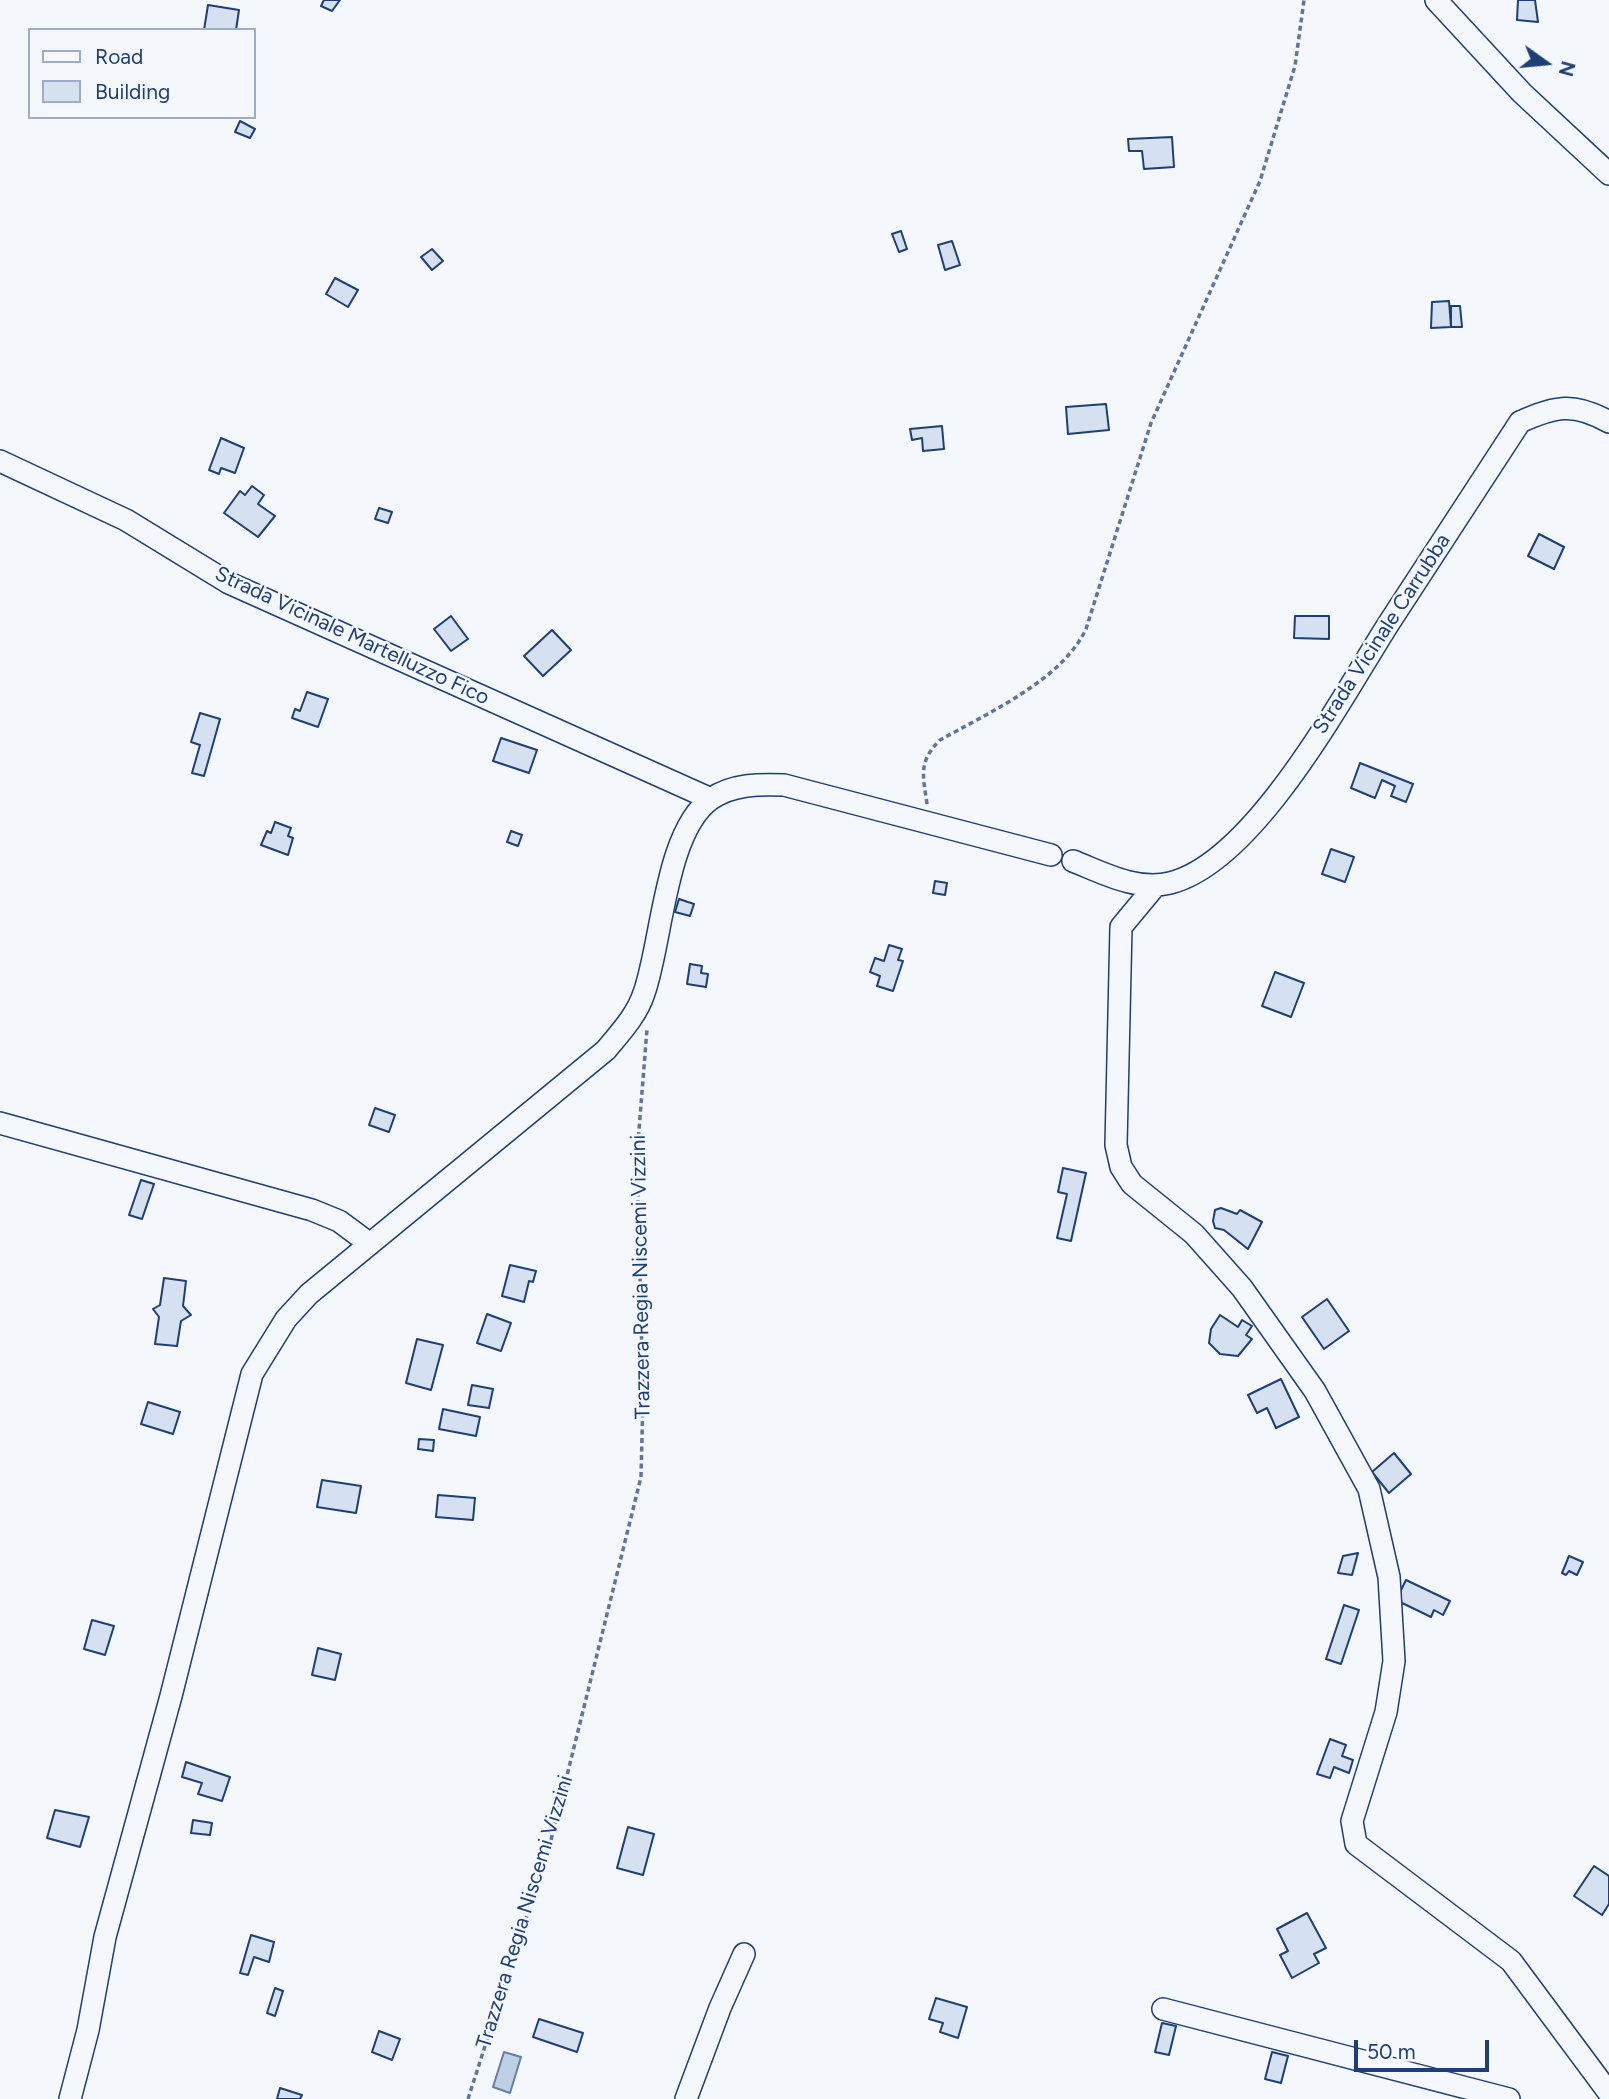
<!DOCTYPE html>
<style>
body{margin:0}
#map{position:relative;width:1609px;height:2099px;overflow:hidden;background:#f4f7fb;font-family:Figtree,sans-serif}
canvas{display:block}
.legend{position:absolute;left:28px;top:28px;width:228px;height:91px;box-sizing:border-box;background:#f4f7fb;border:2px solid #9eadc5;margin:0;padding:9px 12px;list-style:none;font-size:21px;color:#1d3f73}
.legend li{display:flex;align-items:center;gap:14px;height:35px}
.legend b{width:35px;border:2px solid #9eadc5}
.north{position:absolute;left:1511px;top:28px;width:70px;height:70px;-webkit-text-stroke:5px #f4f7fb;paint-order:stroke;rotate:105deg;font-size:19px;font-weight:700;line-height:28px;text-align:center;color:#1d3f73}
.north::after{content:'';display:block;margin:auto;width:24px;height:32px;background:#1d3f73;clip-path:polygon(50% 0,100% 100%,50% 72%,0 100%)}
.scale{position:absolute;left:1354px;top:2040px;width:135px;height:32px;box-sizing:border-box;border:4px solid #1d3f73;border-top:0;padding-left:9px;font-size:21px;line-height:24px;white-space:nowrap;color:#1d3f73;-webkit-text-stroke:5px #f4f7fb;paint-order:stroke}
</style>
<div id="map">
<canvas width="1609" height="2099"></canvas>
<ul class="legend">
<li><b style="height:9px;background:#f4f7fb"></b>Road</li>
<li><b style="height:19px;background:#d5e0f0"></b>Building</li>
</ul>
<div class="north">N</div>
<div class="scale">50 m</div>
</div>
<script>
const context = document.querySelector('canvas').getContext('2d');
context.lineJoin = 'round';
function fill(path, color) {
  context.fillStyle = color;
  context.fill(path, 'evenodd');
}
function stroke(path, color, width, dash) {
  context.strokeStyle = color;
  context.lineWidth = width;
  context.lineCap = dash ? 'butt' : 'round';
  context.setLineDash(dash || []);
  context.stroke(path);
}
function label(font, color, halo, rows, align = 'center') {
  context.font = font + ' Figtree,sans-serif';
  context.lineWidth = 5;
  context.setLineDash([]);
  context.textBaseline = 'middle';
  context.strokeStyle = halo;
  context.fillStyle = color;
  for (const [text, x, y, turn = 0] of rows) {
    context.save();
    context.translate(x, y);
    context.rotate((+turn || 0) * Math.PI / 180);
    context.textAlign = isNaN(turn) ? turn : align;
    if (halo) context.strokeText(text, 0, 0);
    context.fillText(text, 0, 0);
    context.restore();
  }
}
const water = new Path2D(`
 M504 2052 521 2057 510 2093 493 2087Z`);
const building = new Path2D(`
 M324 0H340L332 11 321 6Z
 M1518 0H1535L1538 22 1517 20Z
 M208 5 239 10 236 30H204Z
 M240 121 255 129 250 138 235 132Z
 M1172 137 1174 167 1144 169 1142 151H1129L1128 139Z
 M901 231 907 249 899 252 892 234Z
 M952 241 960 265 945 270 938 245Z
 M432 249 443 261 432 270 421 257Z
 M335 278 358 290 348 307 326 294Z
 M1449 301 1451 327 1431 328 1432 302Z
 M1451 306H1460L1462 327H1451Z
 M1106 404 1109 430 1068 434 1066 407Z
 M942 426 944 449 923 451 922 438 912 440 910 429Z
 M221 438 244 448 235 473 221 468 219 474 209 470Z
 M252 486 264 495 258 504 275 516 258 537 224 513 240 491 245 495Z
 M379 508 392 512 388 523 375 519Z
 M1539 534 1564 547 1554 569 1528 556Z
 M451 616 468 639 451 651 434 629Z
 M1295 616H1329V639L1294 638Z
 M552 630 571 650 543 676 524 656Z
 M307 692 328 699 318 727 292 718 295 709 300 711Z
 M200 713 220 719 204 776 192 773 200 745 191 742Z
 M501 738 537 750 529 773 493 761Z
 M1360 763 1413 784 1406 802 1391 796 1395 786 1382 780 1375 798 1351 788Z
 M275 822 291 828 288 836 293 838 288 855 261 845 267 831 271 833Z
 M511 831 522 835 518 846 507 842Z
 M1331 849 1354 857 1345 882 1322 874Z
 M935 881 947 883 945 895 933 893Z
 M679 899 694 904 690 916 675 912Z
 M889 945 902 949 898 960 903 961 893 991 877 986 880 976 870 972 875 958 884 961Z
 M690 964 702 966 701 973 708 974 706 987 687 984Z
 M1275 972 1304 983 1291 1017 1262 1006Z
 M375 1108 395 1115 389 1132 369 1125Z
 M1063 1168 1086 1173 1071 1241 1057 1238 1067 1194 1058 1192Z
 M141 1180 154 1184 142 1219 129 1215Z
 M1221 1208 1237 1214 1240 1210 1262 1222 1248 1249 1224 1230 1215 1228 1213 1221 1215 1210Z
 M510 1265 536 1271 533 1282 529 1281 524 1302 502 1296Z
 M164 1278 186 1281 183 1306 191 1315 181 1321 177 1346 155 1344 159 1317 153 1309 160 1305Z
 M1327 1299 1349 1331 1324 1349 1302 1317Z
 M487 1314 511 1323 501 1351 477 1343Z
 M1220 1315 1238 1327 1242 1320 1252 1326 1246 1335 1252 1339 1238 1356 1220 1354 1209 1343 1211 1329Z
 M417 1339 443 1345 431 1390 406 1383Z
 M1281 1379 1299 1417 1276 1428 1267 1408 1257 1413 1248 1395Z
 M472 1385 493 1389 489 1408 468 1405Z
 M148 1402 180 1412 173 1434 141 1424Z
 M443 1409 480 1417 476 1436 439 1429Z
 M419 1439 434 1440 433 1451 418 1449Z
 M1394 1453 1411 1474 1389 1493 1372 1472Z
 M322 1480 361 1486 356 1513 317 1507Z
 M438 1495 475 1498 473 1520 436 1517Z
 M1358 1553 1352 1575 1338 1573 1343 1556Z
 M1569 1556 1583 1562 1577 1575 1569 1571 1566 1575 1562 1573Z
 M1406 1580 1450 1601 1443 1615 1434 1610 1431 1617 1396 1600Z
 M1344 1605 1359 1610 1341 1664 1326 1659Z
 M92 1620 114 1626 105 1655 84 1649Z
 M318 1648 341 1654 335 1680 312 1675Z
 M1330 1739 1346 1745 1342 1756 1353 1760 1349 1773 1334 1767 1330 1778 1317 1774Z
 M186 1762 230 1777 222 1801 198 1794 202 1783 182 1777Z
 M55 1810 89 1817 80 1847 47 1838Z
 M193 1820 212 1823 210 1835 191 1833Z
 M628 1827 654 1834 643 1875 617 1868Z
 M1594 1866 1609 1876V1904L1602 1915 1574 1896Z
 M1307 1913 1326 1948 1314 1954 1319 1963 1292 1978 1280 1955 1288 1951 1277 1929Z
 M251 1935 274 1942 269 1962 254 1957 248 1975 240 1973Z
 M275 1988 283 1991 275 2016 267 2013Z
 M936 1998 967 2007 958 2038 940 2032 943 2023 929 2019Z
 M539 2019 583 2033 577 2052 533 2037Z
 M1162 2023 1176 2026 1169 2055 1155 2052Z
 M379 2031 400 2039 392 2060 372 2052Z
 M1272 2052 1288 2056 1281 2083 1265 2079Z
 M280 2088 302 2095 300 2099H277Z`);
const path = new Path2D(`
 M927 804C923 775 918 762 940 740 988 713 1062 680 1086 629L1151 423 1260 181 1295 66 1304 0
 M468 2099 550 1844 641 1477 643 1396 637 1155 647 1029`);
const minor = new Path2D(`
 M1436 0 1522 93 1609 174
 M0 461 126 520 229 583 711 799
 M1073 861C1103 873 1136 891 1170 883 1255 862 1343 695 1389 623 1433 556 1476 489 1520 422 1555 406 1574 402 1609 422
 M1155 886 1121 927 1116 1145 1121 1167 1132 1184 1194 1234 1242 1288 1315 1391 1369 1489 1389 1577 1394 1661 1386 1712 1352 1821 1356 1844 1511 1961 1609 2093
 M0 1123 312 1210 339 1221 370 1244
 M1163 2009 1509 2099
 M70 2099 88 2030 105 1937 171 1696 252 1374 286 1319 309 1294 606 1050C620 1033 637 1015 644 993 662 943 665 831 711 799 732 784 760 784 784 785L1051 855
 M686 2099 720 2008 744 1954`);
const streetNames = [
 ["Strada Vicinale Carrubba",1382,634,-57],
 ["Strada Vicinale Martelluzzo Fico",352,636,25],
 ["Trazzera Regia Niscemi Vizzini",641,1277,-91],
 ["Trazzera Regia Niscemi Vizzini",525,1912,-73]
];
fill(water, '#bed0e5');
stroke(water, '#687fa3', 2);
fill(building, '#d5e0f0');
stroke(building, '#1d3f73', 2);
stroke(minor, '#1d3f73', 24);
stroke(path, '#5e769c', 3.5, [5, 3.5]);
stroke(minor, '#f4f7fb', 21);
label('21px', '#1d3f73', '#f4f7fb', streetNames);
</script>
